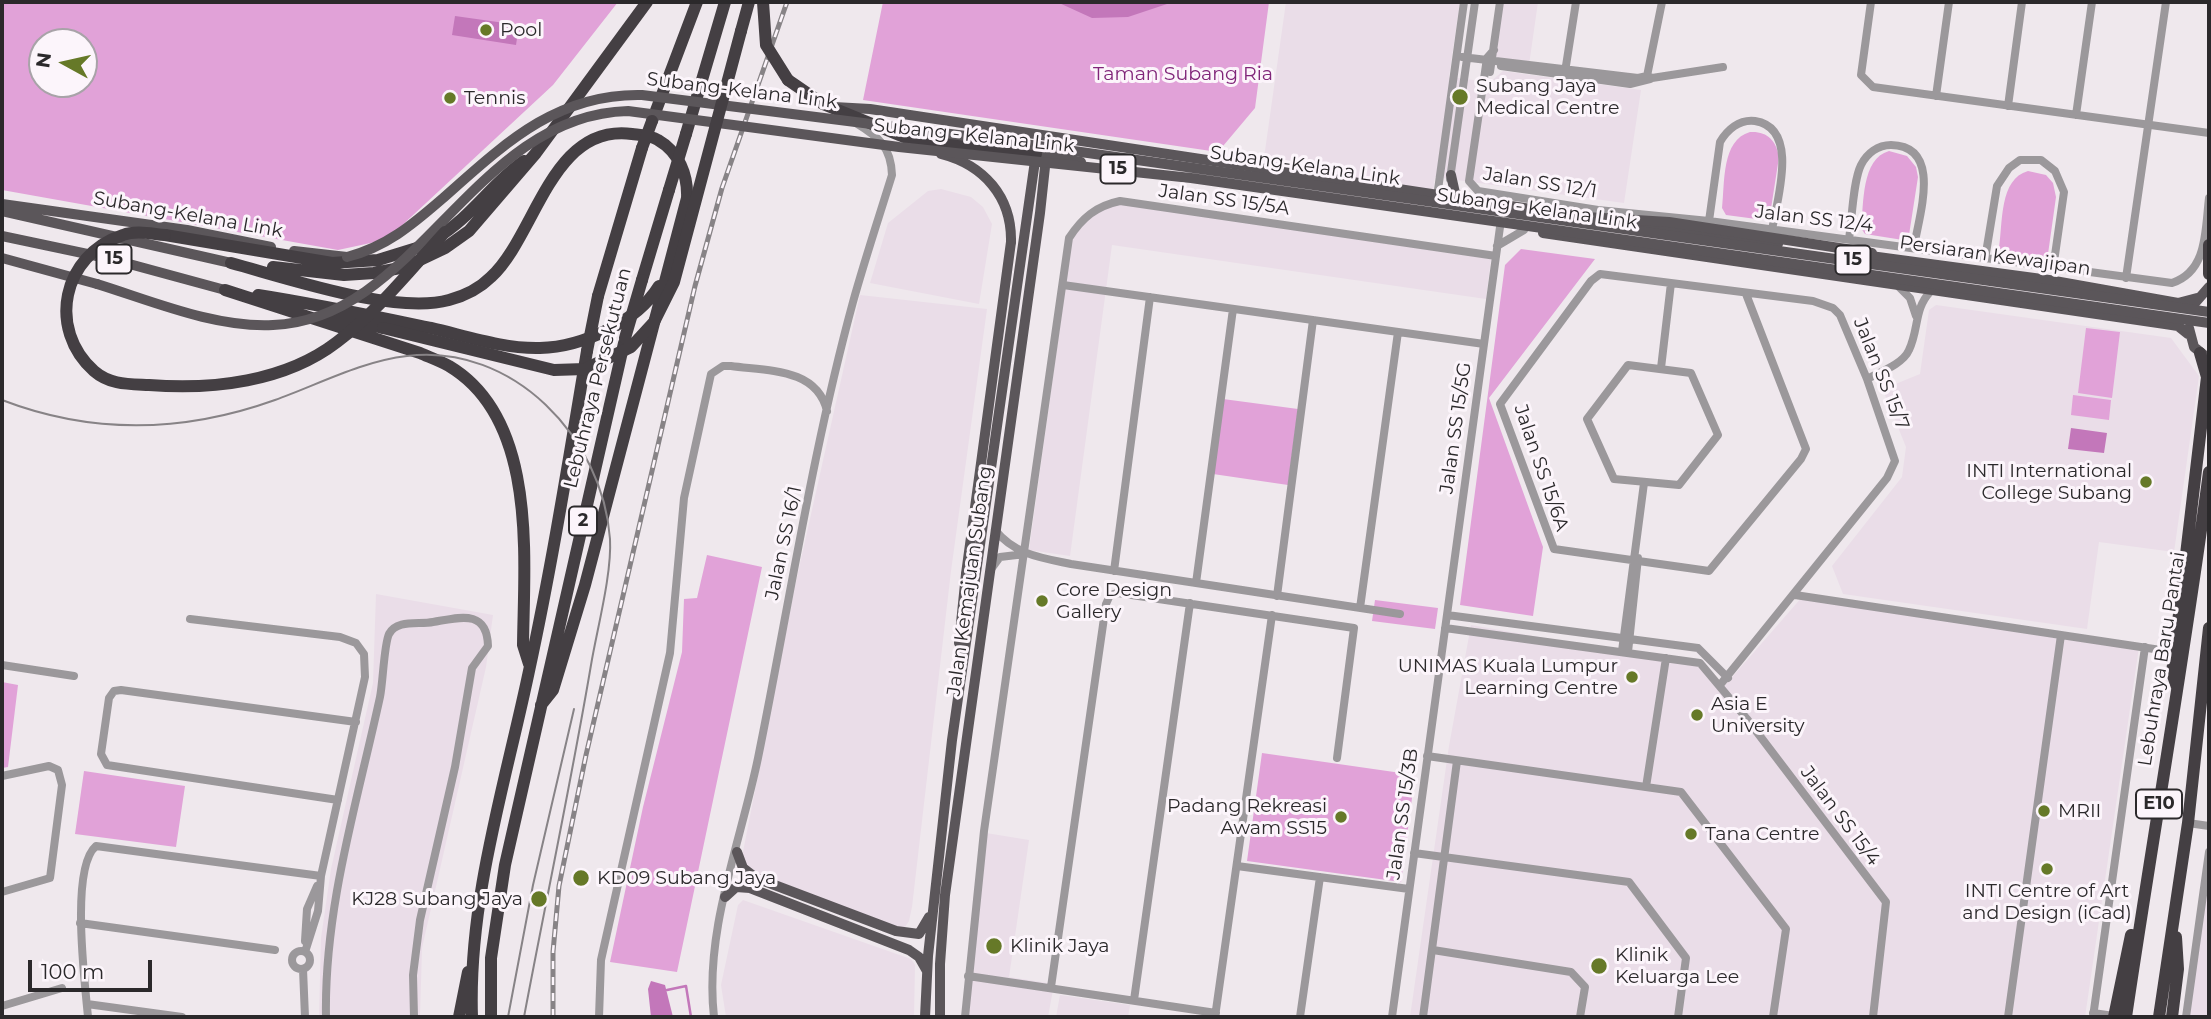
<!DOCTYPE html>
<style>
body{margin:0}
#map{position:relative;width:2211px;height:1019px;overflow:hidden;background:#efe8ed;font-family:Montserrat,sans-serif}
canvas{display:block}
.frame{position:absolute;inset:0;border:4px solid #2b292b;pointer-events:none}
.north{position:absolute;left:28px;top:28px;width:70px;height:70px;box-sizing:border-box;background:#fcf5fb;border:2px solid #a8a3a8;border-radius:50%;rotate:278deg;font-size:19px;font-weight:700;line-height:28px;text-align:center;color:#2b292b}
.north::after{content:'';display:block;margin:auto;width:24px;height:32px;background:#667928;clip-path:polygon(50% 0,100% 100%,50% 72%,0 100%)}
.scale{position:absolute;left:28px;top:960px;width:124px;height:32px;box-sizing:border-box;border:4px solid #2b292b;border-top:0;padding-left:9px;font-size:21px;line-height:24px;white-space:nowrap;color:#2b292b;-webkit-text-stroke:5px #fcf5fb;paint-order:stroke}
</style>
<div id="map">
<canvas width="2211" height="1019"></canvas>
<div class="frame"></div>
<div class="north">N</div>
<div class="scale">100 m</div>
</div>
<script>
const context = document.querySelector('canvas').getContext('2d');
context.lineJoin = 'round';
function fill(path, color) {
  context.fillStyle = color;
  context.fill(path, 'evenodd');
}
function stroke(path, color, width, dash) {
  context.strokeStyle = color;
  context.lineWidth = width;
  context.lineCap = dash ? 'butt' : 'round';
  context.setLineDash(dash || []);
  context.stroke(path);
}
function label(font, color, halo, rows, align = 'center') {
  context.font = font + ' Montserrat,sans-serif';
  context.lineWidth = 6;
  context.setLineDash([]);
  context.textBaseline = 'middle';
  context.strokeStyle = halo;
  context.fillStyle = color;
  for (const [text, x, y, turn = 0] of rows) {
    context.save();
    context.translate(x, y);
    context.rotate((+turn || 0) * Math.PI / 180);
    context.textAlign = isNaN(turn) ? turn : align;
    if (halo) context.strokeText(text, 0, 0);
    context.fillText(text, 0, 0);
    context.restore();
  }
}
const built = new Path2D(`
 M1286 2H1460L1449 77 1490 82 1503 71 1641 90 1624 203 1435 177 1433 191 1263 165Z
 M1500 2H1538L1529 65 1492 58Z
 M941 189 971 197 983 207 992 224 979 304 870 283 888 223 928 191Z
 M1121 204 1491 259 1486 299 1112 245 1070 556 1029 550 1072 239 1082 223 1105 207Z
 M860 295 987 309 951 571 912 907 909 921 905 927 898 928 749 870 742 857 795 586Z
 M1936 305 2171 338 2199 376 2174 552 2099 542 2087 629 1843 594 1832 566 1902 477 1906 447 1885 395 1888 387 1920 374 1929 310Z
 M376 594 493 615 486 667 422 948 420 1017H319L321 938 331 869 373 683Z
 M1803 596 2139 647 2085 1017H1410L1449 746 1471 625 1699 665 1720 691Z
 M986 833 1029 840 1009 977 1054 984 1048 1017H967Z
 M2209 879V1017H2189Z
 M743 900 911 959 915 965 914 1017H726L721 985 738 905Z
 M1060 995 1130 1005 1128 1017H1056Z`);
const green = new Path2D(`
 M2 2H618L553 85 397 230 380 241 338 250 2 190ZM42 42H84V84H42Z
 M883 2H1269L1255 108 1218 152 863 100Z
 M1750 132C1767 131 1776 140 1779 157L1770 215 1764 220 1726 215 1722 208C1725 184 1721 140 1750 132Z
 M1889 151 1907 156 1916 167 1918 177 1909 235 1903 240 1865 234 1861 228C1864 204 1861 159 1889 151Z
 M2028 171 2046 175 2053 183 2056 197 2048 254 2042 259 2004 254 1999 248C2003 223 1999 179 2028 171Z
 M1521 249 1595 259 1489 398 1543 547 1533 616 1460 605 1505 265Z
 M2086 328 2120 332 2112 398 2078 393Z
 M2073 395 2111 400 2109 420 2071 415Z
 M1223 399 1298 409 1288 485 1213 474Z
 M707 555 762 567 677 972 610 962 643 807 682 652 684 599 697 598Z
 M1375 600 1438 608 1435 629 1372 621Z
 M2 682 18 685 8 767 2 768Z
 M1262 753 1415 775 1401 882 1247 861Z
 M84 771 185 786 176 847 75 834Z`);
const water = new Path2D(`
 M1057 2H1173L1128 17 1092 18Z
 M455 16 519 25 516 45 452 35Z
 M2071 428 2107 433 2104 453 2068 449Z
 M651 981 665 985 673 1017H651L648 989Z`);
const stream = new Path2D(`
 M667 990 686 986 691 1017`);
const minor = new Path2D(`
 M1871 2 1861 75 1873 87 2209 133
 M1494 50 1487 58 1469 181 1478 191 1598 210 1709 221 2172 283C2208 271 2205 230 2209 198
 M1462 57 1638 78 1647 76
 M1501 66 1630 84 1650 79
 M1490 72 1500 2
 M1565 72 1576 2
 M1647 76 1652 78 1723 67
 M1647 76 1662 2
 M1936 96 1949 2
 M2008 106 2022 2
 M2076 115 2092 2
 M1450 179 1475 2
 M1437 197 1464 2
 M1709 221 1720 142C1727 130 1739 119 1755 121 1800 128 1777 200 1772 230
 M1849 239C1852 219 1853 181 1861 165 1867 153 1878 145 1891 145 1943 146 1919 215 1914 247
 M1497 246 1524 230
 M1985 259 1997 186 2009 168 2020 160H2041L2055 171 2064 192 2053 269
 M2126 278 2166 2
 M1063 285 1484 344
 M1899 287 1910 298 1916 316
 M1628 365 1691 373 1718 435 1679 485 1614 479 1587 419Z
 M1661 368 1671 283
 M1867 379C1880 372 1903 364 1909 350 1919 329 1914 309 1930 292
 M995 530C1015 555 1042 558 1071 564L1400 614
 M992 568 1000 557 1025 554
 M1114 571 1150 297
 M1196 583 1233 309
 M1795 595 2174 652
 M1277 596 1313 320
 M1360 608 1398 332
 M1447 615 1698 648 1728 678
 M190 619 340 637 356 643 364 654 365 677 321 876 318 911 305 952
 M1445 628 1700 663 1747 719 1886 902 1873 1017
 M1622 651 1644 483
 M1628 652 1638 558
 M2 665 74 676
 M1720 685 1887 478 1895 461 1867 379 1840 315 1833 308 1813 301 1600 274 1591 281 1500 404 1554 549 1709 571 1801 459 1806 449 1746 294
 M1427 756 1681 792 1786 929 1773 1017
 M2 776 49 766 58 770 62 785 50 878 2 892
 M1646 787 1666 658
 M338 800 107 765 101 754 109 698 114 691 121 690 356 722
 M2188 823 2209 826
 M1414 853 1629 882 1686 958 1678 1017
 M1237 866 1409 889
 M80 923 275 950
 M305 941 307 909 317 886
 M1433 950 1571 972 1585 987 1580 1017
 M292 960a9 9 0 1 1 18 0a9 9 0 1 1-18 0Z
 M303 969 305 1017
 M968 976 1216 1013
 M1051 987 1106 604 1110 595 1118 593 1354 628 1337 758
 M1134 1000 1190 603
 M87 1004 182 1017
 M2 1006 62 988
 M2093 1013 2114 1016
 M88 1017C85 983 70 868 96 846L321 876
 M326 1017C324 908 357 803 380 697 383 683 384 644 389 634 397 619 419 625 433 622 458 618 487 608 488 646L472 668 455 767 420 920 413 975 414 1017
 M599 1017 601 960 670 653 684 498 711 374 723 366H731C768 371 817 368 827 411
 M714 1017C704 931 741 841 758 758 789 606 812 452 853 302 865 259 879 217 892 175 891 147 879 137 856 123
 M965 1017 984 831 1069 238C1082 218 1096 206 1120 201L1496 256
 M1215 1017 1272 615
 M1300 1017 1320 877
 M1392 1017 1500 227
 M1423 1017 1457 761
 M2008 1017 2061 635
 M2093 1017 2145 647
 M2186 1017 2209 852`);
const major = new Path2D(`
 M834 107 870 109 1577 216
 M941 154C984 165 1012 197 1011 242
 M1036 154 1081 162
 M1451 175 1455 193 1466 201
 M2 204 187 230 271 247
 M2 211 231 263
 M1634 224 1778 244
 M1543 233 2165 324 2178 326 2188 334
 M2 236 111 259 225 290
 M294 251 347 257
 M1863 255 2049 280 2178 303 2197 298
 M2 258 97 284
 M2195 303 2209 287
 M2189 328 2194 347 2209 359
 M959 643 966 574
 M737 852 743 868 756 878 896 931 919 934 929 917
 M725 897 736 887 750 888 909 950 919 957 927 971
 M925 1017 928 956 952 740 1036 154
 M940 1017V964L945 895 1040 213 1045 167 1041 157`);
const highway = new Path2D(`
 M741 31 749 2
 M788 80 823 104 904 137 1036 154
 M652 121 697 2
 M686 134 725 2
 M165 235 332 263 378 260 420 247
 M436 238C471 218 491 184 524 161
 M2209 245V274
 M231 263C287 278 395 315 449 300 464 296 480 288 491 277 536 236 551 123 632 134 640 135 650 135 658 140 679 152 688 175 687 198L585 585 553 690 541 705
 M273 267 344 275 374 273 405 267 445 248 469 231 536 153 647 2
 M642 280 669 190
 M225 290 420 353C429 357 440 361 449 366 538 419 524 558 523 645L529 664
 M258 295C316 304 373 316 431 328 466 336 504 349 540 348 582 347 637 322 659 286
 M598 296 642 148
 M334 316 383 328
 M2177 687 2172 673 2207 377 2200 353
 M459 1017 468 972
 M472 1017C468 900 505 785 529 671 552 565 569 458 587 351
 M491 1017V958L505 865 624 343
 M2114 1017 2131 935
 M2126 1017C2153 835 2185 654 2209 472
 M2159 1017 2188 823 2209 628
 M2172 1017 2178 969 2176 937`);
const tram = new Path2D(`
 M2 400C93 435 183 433 275 400 317 385 362 361 407 356 513 343 603 438 610 539 612 574 597 629 591 665 571 783 546 900 524 1017
 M508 1017 533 885 574 709`);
const rail = new Path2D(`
 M553 1017V952L559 886 586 755 695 286 722 188 787 2`);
const majorBridge = new Path2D(`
 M1569 216 1669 222 1872 253
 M347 257C386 247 412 225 442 199 503 145 556 93 642 95L982 138 2209 312
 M97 284C152 301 215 328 273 325 417 320 473 115 628 111L899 147 1191 178 2209 323
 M966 574 1011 242`);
const highwayBridge = new Path2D(`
 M763 2 766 45 788 80
 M642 148 652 121
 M669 190 686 134
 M165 235C152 234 136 230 123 235 62 255 47 329 94 371 110 385 129 384 149 385 212 390 285 382 337 342 378 311 411 269 445 232
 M383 328 554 370 585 369 631 347 654 322 674 282 741 31
 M625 338 642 280
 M587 351 598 296`);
const markers = [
 [486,30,7,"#667928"],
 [1460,97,9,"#667928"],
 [450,98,7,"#667928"],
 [2146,482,7,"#667928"],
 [1042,601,7,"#667928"],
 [1632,677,7,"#667928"],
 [1697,715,7,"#667928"],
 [2044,811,7,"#667928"],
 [1341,817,7,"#667928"],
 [1691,834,7,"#667928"],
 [2047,869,7,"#667928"],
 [581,878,9,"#667928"],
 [539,899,9,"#667928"],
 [994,946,9,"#667928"],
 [1599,966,9,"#667928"]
];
const shields = [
 [1118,169,35],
 [114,259,35],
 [1853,260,35],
 [583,521,28],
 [2159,804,46]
];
const shieldNames = [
 ["15",1118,169],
 ["15",114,259],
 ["15",1853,260],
 ["2",583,521],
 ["E10",2159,804]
];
const poiNames = [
 ["Pool",500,30],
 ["Subang Jaya",1476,86],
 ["Medical Centre",1476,108],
 ["Tennis",464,98],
 ["INTI International",2132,471,"right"],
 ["College Subang",2132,493,"right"],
 ["Core Design",1056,590],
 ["Gallery",1056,612],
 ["UNIMAS Kuala Lumpur",1618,666,"right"],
 ["Learning Centre",1618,688,"right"],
 ["Asia E",1711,704],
 ["University",1711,726],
 ["Padang Rekreasi",1327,806,"right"],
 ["Awam SS15",1327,828,"right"],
 ["MRII",2058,811],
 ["Tana Centre",1705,834],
 ["KD09 Subang Jaya",597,878],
 ["INTI Centre of Art",2047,891,"center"],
 ["and Design (iCad)",2047,913,"center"],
 ["KJ28 Subang Jaya",523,899,"right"],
 ["Klinik Jaya",1010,946],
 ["Klinik",1615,955],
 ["Keluarga Lee",1615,977]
];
const parkNames = [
 ["Taman Subang Ria",1183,74]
];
const streetNames = [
 ["Subang-Kelana Link",742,91,7],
 ["Subang - Kelana Link",974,136,6],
 ["Subang-Kelana Link",1305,166,8],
 ["Jalan SS 12/1",1540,183,9],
 ["Jalan SS 15/5A",1224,200,8],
 ["Subang - Kelana Link",1537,209,8],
 ["Subang-Kelana Link",188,215,10],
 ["Jalan SS 12/4",1814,219,7],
 ["Persiaran Kewajipan",1995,256,8],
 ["Jalan SS 15/7",1881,374,68],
 ["Lebuhraya Persekutuan",598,378,-76],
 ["Jalan SS 15/5G",1456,428,-82],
 ["Jalan SS 15/6A",1541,468,71],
 ["Jalan SS 16/1",784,543,-78],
 ["Jalan Kemajuan Subang",970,581,-82],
 ["Lebuhraya Baru Pantai",2162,659,-81],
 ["Jalan SS 15/3B",1403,814,-82],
 ["Jalan SS 15/4",1840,816,53]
];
fill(built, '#eadde8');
fill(green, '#e1a2d8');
fill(water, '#c377ba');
stroke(stream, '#c377ba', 2.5);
stroke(minor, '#9b989b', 8);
stroke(major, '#5b565a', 10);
stroke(highway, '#443f43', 12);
stroke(tram, '#878386', 2);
stroke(rail, '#878386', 5);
stroke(rail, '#fcf5fb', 2.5, [8]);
stroke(majorBridge, '#5b565a', 10);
stroke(highwayBridge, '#443f43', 12);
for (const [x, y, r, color] of markers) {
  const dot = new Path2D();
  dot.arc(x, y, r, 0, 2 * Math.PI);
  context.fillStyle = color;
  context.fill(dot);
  stroke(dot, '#fcf5fb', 2.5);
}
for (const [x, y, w] of shields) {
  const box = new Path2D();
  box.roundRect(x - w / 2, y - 14.5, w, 29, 5);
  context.fillStyle = '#fcf5fb';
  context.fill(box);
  stroke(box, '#2b292b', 2);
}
label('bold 18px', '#2b292b', null, shieldNames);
label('19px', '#2b292b', '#fcf5fb', poiNames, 'left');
label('19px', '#802579', '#fcf5fb', parkNames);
label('19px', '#2b292b', '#fcf5fb', streetNames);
</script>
